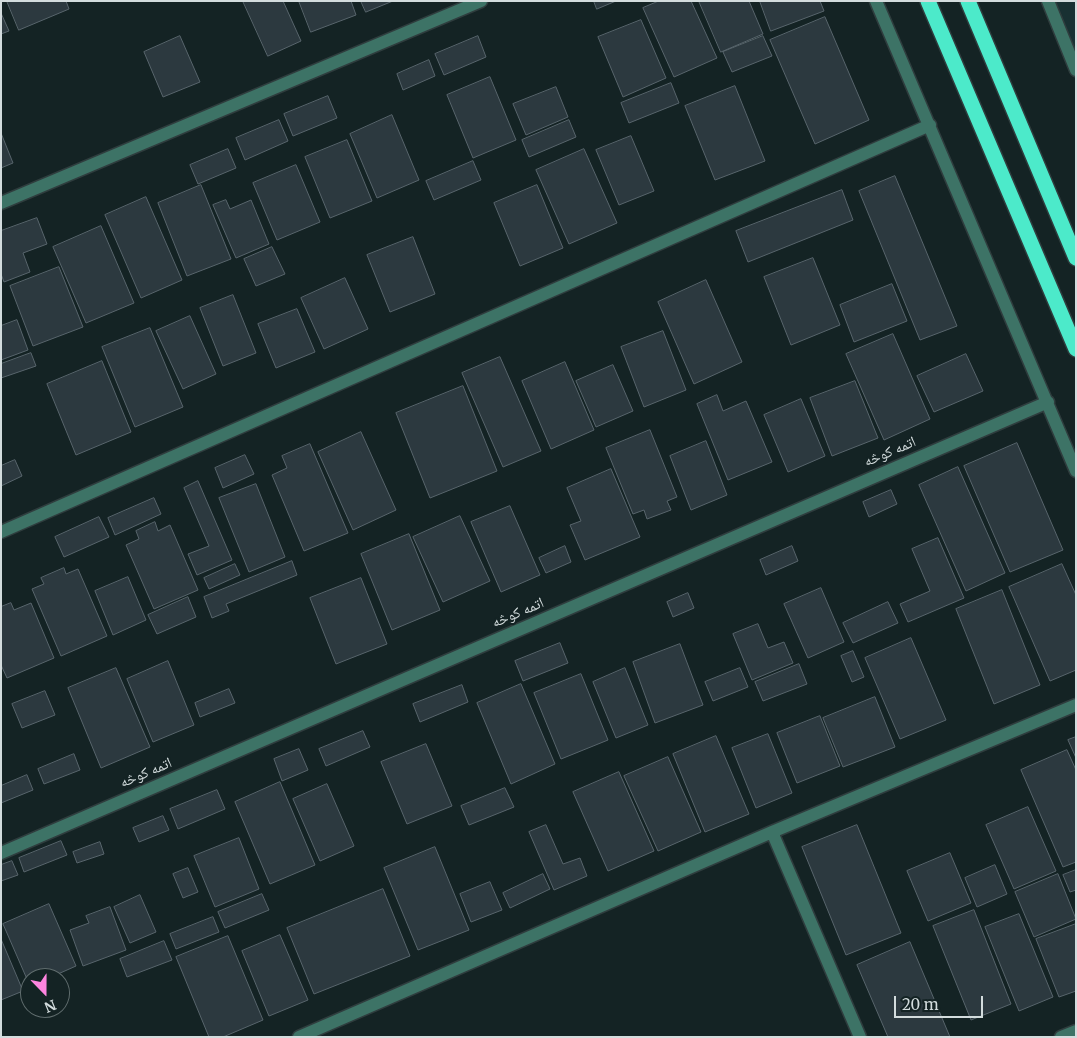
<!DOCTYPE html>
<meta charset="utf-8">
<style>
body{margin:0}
#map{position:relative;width:1077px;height:1038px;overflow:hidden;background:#142324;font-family:Merriweather,serif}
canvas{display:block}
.frame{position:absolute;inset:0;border:2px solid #d3dcdd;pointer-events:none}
.north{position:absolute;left:20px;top:968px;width:50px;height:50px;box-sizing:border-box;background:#142324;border:1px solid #606d6e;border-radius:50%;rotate:158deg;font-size:14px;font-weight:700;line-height:20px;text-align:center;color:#d3dcdd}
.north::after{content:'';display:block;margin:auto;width:18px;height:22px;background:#fe85df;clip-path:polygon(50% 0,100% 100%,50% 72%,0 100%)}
.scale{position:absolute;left:894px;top:996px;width:89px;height:22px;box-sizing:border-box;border:2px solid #d3dcdd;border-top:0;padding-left:6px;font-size:15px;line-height:18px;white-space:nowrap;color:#d3dcdd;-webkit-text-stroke:4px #142324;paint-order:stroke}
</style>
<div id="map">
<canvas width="1077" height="1038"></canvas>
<div class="frame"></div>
<div class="north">N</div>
<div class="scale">20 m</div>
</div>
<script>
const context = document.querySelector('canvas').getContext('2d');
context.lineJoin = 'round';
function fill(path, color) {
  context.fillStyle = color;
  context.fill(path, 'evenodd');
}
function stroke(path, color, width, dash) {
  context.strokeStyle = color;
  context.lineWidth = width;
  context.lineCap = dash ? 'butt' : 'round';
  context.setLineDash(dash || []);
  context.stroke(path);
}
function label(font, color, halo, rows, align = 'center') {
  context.font = font + ' Merriweather,"Noto Naskh Arabic",serif';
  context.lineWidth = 4;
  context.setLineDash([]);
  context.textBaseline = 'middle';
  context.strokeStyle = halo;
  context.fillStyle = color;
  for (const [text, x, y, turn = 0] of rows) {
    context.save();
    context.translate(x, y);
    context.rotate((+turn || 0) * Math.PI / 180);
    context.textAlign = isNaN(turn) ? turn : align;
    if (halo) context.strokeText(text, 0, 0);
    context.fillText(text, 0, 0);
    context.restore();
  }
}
const built = new Path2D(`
 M1048 1H1076V70Z`);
const building = new Path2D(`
 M7 1H66L69 9 19 30Z
 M243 1H283L301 41 268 56Z
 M299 1H351L356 15 311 32Z
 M361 1H393L366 12Z
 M594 1H616L597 9Z
 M659 1H691L717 58 674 77 643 8Z
 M699 1H749L763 34 721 52Z
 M760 1H820L824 11 771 31Z
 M1 13 9 31 1 34Z
 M825 17 869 120 815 144 770 40Z
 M641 20 666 78 623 97 598 37Z
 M180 36 200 82 163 97 144 52Z
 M478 36 486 57 444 75 435 54Z
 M763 36 772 56 732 72 723 52Z
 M429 60 435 76 403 90 397 74Z
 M490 77 516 140 473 158 447 95Z
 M671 83 679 103 629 123 621 103Z
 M735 86 765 161 715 180 685 106Z
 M556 87 568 117 526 135 513 104Z
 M328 96 337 118 293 136 284 114Z
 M392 115 419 180 377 198 350 134Z
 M279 120 288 141 245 160 236 138Z
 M569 120 576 137 529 157 522 140Z
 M1 133 13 163 1 168Z
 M631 136 654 191 619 205 596 150Z
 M347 140 372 201 330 218 305 157Z
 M228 149 236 168 198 184 190 165Z
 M584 149 617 223 569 244 536 170Z
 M473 161 481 180 434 200 426 181Z
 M296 165 320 222 277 240 253 183Z
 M895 176 957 326 920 340 859 191Z
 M201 185 231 259 187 276 158 203Z
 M537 185 563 248 520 266 494 203Z
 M842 190 853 220 748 262 736 231Z
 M146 197 182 280 141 298 105 215Z
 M226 200 230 209 251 200 269 244 236 258 213 205Z
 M37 218 47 244 23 253 30 272 4 282 1 274V231Z
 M101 226 134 303 86 323 53 247Z
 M413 237 435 294 390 312 367 255Z
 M272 247 285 274 256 286 244 259Z
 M813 258 840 325 791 345 764 277Z
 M59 267 83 327 33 346 10 286Z
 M345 278 368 329 324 349 301 298Z
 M706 280 742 362 694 384 658 302Z
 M892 284 907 321 854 342 840 305Z
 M233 295 256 353 223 366 200 308Z
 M297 309 315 352 276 368 258 324Z
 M190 316 216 374 183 389 156 331Z
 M17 320 28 350 1 360V326Z
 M150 328 183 407 135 427 102 347Z
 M663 331 686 390 644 407 621 347Z
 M893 334 930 419 884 440 846 354Z
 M31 353 36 366 1 378V364Z
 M966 354 983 391 934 412 917 376Z
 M500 357 541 451 503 467 462 373Z
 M102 361 131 432 76 455 47 384Z
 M565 362 594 430 551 449 522 381Z
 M613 365 633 411 596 427 576 381Z
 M855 381 878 438 832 456 810 398Z
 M463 386 497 471 430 498 396 413Z
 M717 395 723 411 746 401 772 462 728 480 697 404Z
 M801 399 825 456 788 472 764 415Z
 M650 430 677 497 667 501 671 510 647 519 644 510 633 514 606 448Z
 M361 432 396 510 353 530 318 452Z
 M706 441 727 495 691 510 670 456Z
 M1017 443 1063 550 1010 572 964 466Z
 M310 444 348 533 304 551 272 475 287 468 282 456Z
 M245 455 254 474 223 488 215 468Z
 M15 460 22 476 1 486V466Z
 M958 467 1005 573 966 591 919 485Z
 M611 469 640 537 585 560 570 525 581 521 567 488Z
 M198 481 232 560 197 575 188 554 209 546 184 488Z
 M256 484 285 557 249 572 219 498Z
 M891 490 897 504 869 517 863 502Z
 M154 498 161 514 115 535 108 518Z
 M510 506 540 575 501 592 471 522Z
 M460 516 490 581 443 602 413 537Z
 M99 517 109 537 64 557 55 537Z
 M155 522 158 531 170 525 198 590 154 609 126 545 139 539 136 531Z
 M409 534 440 610 392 630 361 554Z
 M938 538 964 598 908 622 900 604 930 591 912 549Z
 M565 546 571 562 546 573 539 558Z
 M792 546 798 561 766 575 760 560Z
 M292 561 297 575 226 604 229 611 212 618 204 597Z
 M235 564 240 575 209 589 204 578Z
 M1062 564 1076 595V670L1050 681 1009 587Z
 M64 568 66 574 78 569 107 636 61 656 32 589 44 584 41 578Z
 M128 577 146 620 113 635 95 591Z
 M361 578 387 644 336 664 310 598Z
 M821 588 844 642 808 658 784 604Z
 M1002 590 1040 685 994 704 956 609Z
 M688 593 694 608 673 617 667 602Z
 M188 597 196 617 157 634 148 615Z
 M888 602 898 623 853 643 843 623Z
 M11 603 14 610 31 603 54 658 7 678 1 665V607Z
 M758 624 768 648 784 642 793 663 752 680 733 634Z
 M911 638 946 720 900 739 865 658Z
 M560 643 568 663 523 681 515 661Z
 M680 644 703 705 655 723 633 662Z
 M853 651 864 677 852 682 841 656Z
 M168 661 194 725 153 742 127 679Z
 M799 664 807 684 763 701 755 682Z
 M116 668 150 747 101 768 68 688Z
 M625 668 648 725 616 738 593 682Z
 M740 668 748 687 713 701 705 682Z
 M581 674 608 740 561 759 534 693Z
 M521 684 555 764 511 784 477 703Z
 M462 685 468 702 420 722 413 704Z
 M229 689 235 703 200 717 195 703Z
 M45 691 55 715 22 728 12 704Z
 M875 697 895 747 843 767 823 718Z
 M820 716 840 766 797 783 777 733Z
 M363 731 370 747 326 766 319 749Z
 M768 734 792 793 756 808 732 748Z
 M716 736 749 814 705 832 673 754Z
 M1076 737V758L1068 740Z
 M426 744 452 806 407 824 381 762Z
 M299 749 308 770 282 781 274 759Z
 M1067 750 1076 770V862L1063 867 1021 770Z
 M74 754 80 770 44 784 38 769Z
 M668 757 701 832 658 851 624 776Z
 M619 772 654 851 608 871 573 792Z
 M27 775 33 790 1 803V786Z
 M280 782 315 865 270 884 235 802Z
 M327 784 354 846 320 861 293 799Z
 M505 788 514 807 469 825 461 806Z
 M217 790 225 809 178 829 170 809Z
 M1028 807 1056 871 1014 889 986 825Z
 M163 816 169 830 139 842 133 828Z
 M546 825 563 864 580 858 587 876 554 890 529 832Z
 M857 825 901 933 846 955 802 847Z
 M239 838 259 889 215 907 194 856Z
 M61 841 67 855 24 872 19 858Z
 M100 842 104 854 77 863 73 852Z
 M435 847 469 930 418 950 384 868Z
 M950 853 971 903 928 921 907 871Z
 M12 861 18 875 1 881V865Z
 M995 865 1007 894 977 907 965 878Z
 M188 868 198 892 183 898 173 874Z
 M1076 870V890L1070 892 1063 875Z
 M543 874 550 889 510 908 503 893Z
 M1058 874 1076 919 1034 937 1015 892Z
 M490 882 502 910 471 922 460 894Z
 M383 889 410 956 314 994 287 928Z
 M262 894 269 910 225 928 218 912Z
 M140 895 156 932 130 943 114 907Z
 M49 904 76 966 49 978H30V986L3 924Z
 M110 907 126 950 83 966 70 930 89 923 86 916Z
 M974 910 1011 1004 971 1020 933 926Z
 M1019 914 1053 997 1019 1011 985 927Z
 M213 917 219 932 176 949 170 934Z
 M1076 924V991L1059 997 1036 939Z
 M280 935 308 1000 269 1016 242 951Z
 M228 936 263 1020 223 1037H209L176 957Z
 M1 939 23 991 1 1000Z
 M164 941 172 960 127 977 120 959Z
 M910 942 950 1037H888L857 965Z`);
const minor = new Path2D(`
 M876 1 1076 471
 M1048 1 1076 70
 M1 203 481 1
 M1 532 930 125
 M772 832 860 1037
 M1 853 1048 402
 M299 1037 772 832 1076 705
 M1061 1037 1076 1031`);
const highway = new Path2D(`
 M928 1 1076 349
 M968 1 1076 258`);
const streetNames = [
 ["اتمه کوڅه",890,452,-23],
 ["اتمه کوڅه",518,613,-23],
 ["اتمه کوڅه",146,773,-23]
];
fill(built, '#183032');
fill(building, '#2c393f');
stroke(building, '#58656c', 1);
stroke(minor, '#2f3d3e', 15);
stroke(highway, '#2f3d3e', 18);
stroke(minor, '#3d7366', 12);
stroke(highway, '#4ceaca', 15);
label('15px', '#d3dcdd', '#142324', streetNames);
</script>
